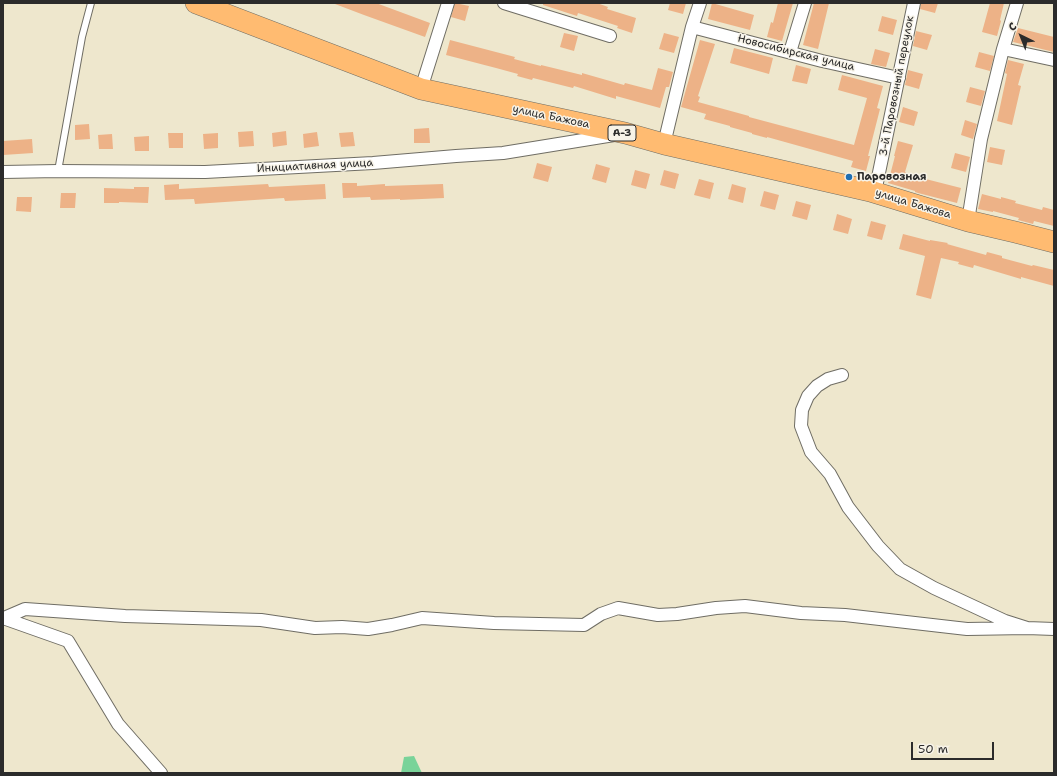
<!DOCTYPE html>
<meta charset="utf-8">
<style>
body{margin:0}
#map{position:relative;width:1057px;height:776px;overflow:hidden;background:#eee7cd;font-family:"Shantell Sans",sans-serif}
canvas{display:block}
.frame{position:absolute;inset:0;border:4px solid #2b2b2b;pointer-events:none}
.north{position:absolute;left:1001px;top:16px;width:40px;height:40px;-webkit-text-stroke:3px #f7f3e8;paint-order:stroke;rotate:317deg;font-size:11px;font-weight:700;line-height:16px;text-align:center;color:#2b2b2b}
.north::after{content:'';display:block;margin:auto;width:14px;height:18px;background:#2b2b2b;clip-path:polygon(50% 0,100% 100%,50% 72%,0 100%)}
.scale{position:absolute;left:911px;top:742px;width:83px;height:18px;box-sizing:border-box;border:2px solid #2b2b2b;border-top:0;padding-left:5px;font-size:12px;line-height:14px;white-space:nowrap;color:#2b2b2b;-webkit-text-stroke:3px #f7f3e8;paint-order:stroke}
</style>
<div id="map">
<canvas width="1057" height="776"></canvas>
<div class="frame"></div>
<div class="north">С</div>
<div class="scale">50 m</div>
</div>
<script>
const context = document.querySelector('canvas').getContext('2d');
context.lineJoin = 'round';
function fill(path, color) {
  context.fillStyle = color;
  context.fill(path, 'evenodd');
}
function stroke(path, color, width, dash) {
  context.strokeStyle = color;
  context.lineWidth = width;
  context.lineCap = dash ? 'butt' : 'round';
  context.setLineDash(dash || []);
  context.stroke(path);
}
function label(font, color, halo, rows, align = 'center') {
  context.font = font + ' "Shantell Sans",sans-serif';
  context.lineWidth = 3;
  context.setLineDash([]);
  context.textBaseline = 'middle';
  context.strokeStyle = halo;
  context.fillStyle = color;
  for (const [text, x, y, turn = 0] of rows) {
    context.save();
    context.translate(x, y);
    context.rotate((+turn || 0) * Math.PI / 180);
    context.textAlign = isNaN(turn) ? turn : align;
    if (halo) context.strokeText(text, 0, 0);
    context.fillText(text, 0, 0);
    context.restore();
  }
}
const green = new Path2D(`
 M414 756 422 773H401L404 757Z`);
const building = new Path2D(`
 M335 3H376L430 23 425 37 364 15 335 4Z
 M455 3 469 6 465 21 451 17Z
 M543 3H597L608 7 607 9 636 18 632 33 617 28 618 26 578 13 577 16 543 5Z
 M670 3H686L683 14 668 10Z
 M712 3 754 15 750 30 708 19Z
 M778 3H793L782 41 767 37 771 22 773 23Z
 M814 3H829L818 49 803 45Z
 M921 3H938L935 13 920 9Z
 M990 3H1004L1000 20 1001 21 997 36 982 32Z
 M882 16 897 20 893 35 878 31Z
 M1018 28 1054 37V52L1013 42Z
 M916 31 932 35 927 50 913 46Z
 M564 33 578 36 574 51 560 47Z
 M664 33 679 37 674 53 659 49Z
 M450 40 515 57 514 59 541 66V65L582 75V73L624 85 625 83 652 90 658 68 673 72 669 87H666L660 108 616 96V99L574 86 573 88 533 78 532 80 517 76 518 74 496 68 446 55Z
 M700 40 715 44 698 96 700 97 698 102 749 116V117L854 145 867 98 838 90 842 75 883 86 877 108 880 109 868 156H870L866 171 851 167 853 161 767 137V138L752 134V133L730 127V126L704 119 706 114 681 107Z
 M734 48 773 58 769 74 730 63Z
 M875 49 890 53 886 67 871 64Z
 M979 52 994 56 990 71 975 67Z
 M1008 60 1024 64 1018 85 1021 86 1012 125 997 121 1007 74 1005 73Z
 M796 65 811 69 807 84 792 81Z
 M908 70 923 74 919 89 905 85Z
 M970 87 985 91 981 106 966 102Z
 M903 107 918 112 914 126 899 122Z
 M965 120 977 124 973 139 961 135Z
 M89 124 90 139 75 140V125Z
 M429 128 430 143H414V129Z
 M253 131 254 146 239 147 238 132Z
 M286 131 287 145 273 147 272 133Z
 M317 132 319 146 304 148 303 134Z
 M353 132 355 146 341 147 339 133Z
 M168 133H183V148H169Z
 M218 133V148L204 149 203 134Z
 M112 134 113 149H99L98 135Z
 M149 136V151H135L134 137Z
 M32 139 33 153 3 155V141Z
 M898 141 913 145 905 172 907 173 906 174 961 188 957 203 918 193 915 192V191L888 183 895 156H894Z
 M990 147 1005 150 1002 165 987 162Z
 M955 153 970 157 966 172 951 168Z
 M537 163 552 167 548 182 533 178Z
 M596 164 610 168 606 183 592 179Z
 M635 170 650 174 646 189 631 185Z
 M664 170 679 174 675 189 660 185Z
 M699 179 714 183 710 199 694 195Z
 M342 183H357V186L385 184V186L443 184 444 198 400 200V199L371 200 370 197 343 198Z
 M179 184V189L268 184 269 187 325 184 326 199 285 201 284 198 195 204 194 199 165 200 164 185Z
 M732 184 746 188 743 203 728 199Z
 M134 187H149L148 203 119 202V203H104V188L134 189Z
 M764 191 779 195 775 210 760 206Z
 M61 193H76L75 208H60Z
 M982 194 1001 199V197L1016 201 1015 203 1042 210 1043 207 1054 210V226L1034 221 1033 224 1018 220 1019 218 993 211V212L978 209Z
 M17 197H32L31 212 16 211Z
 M796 201 811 205 807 220 792 216Z
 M837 214 852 219 848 234 833 230Z
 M871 221 886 225 882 240 867 236Z
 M903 234 930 241V240L948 243 947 244 986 255 987 252 1002 256V258L1032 266 1033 265 1054 270V286L1021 277V279L974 265 973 268 958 264 959 262 941 258 931 299 916 295 925 256 899 249Z`);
const service = new Path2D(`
 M58 171 82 37 91 3`);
const minor = new Path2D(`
 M504 3 610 36
 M692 27 822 61 899 78
 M1003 49 1054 60
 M790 52 805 3
 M421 89 448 3
 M664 144 692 27 700 3
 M3 172 58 171 205 172 373 163 456 156 503 153 614 135
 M875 192 914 3
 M968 221 981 139 1003 49 1017 3
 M842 375 828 379 817 386 808 396 802 410 801 426 811 452 830 474 848 507 878 546 900 569 934 588 1005 621 1027 628 1054 629
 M3 618 68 641 118 724 161 773
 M4 618 25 609 125 616 261 620 315 628 342 627 368 629 392 625 422 618 494 623 584 625 601 614 618 608 658 615 677 614 716 608 745 606 801 613 845 615 967 629 1027 628`);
const trunk = new Path2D(`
 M196 3 421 89 625 133 664 144 870 191 968 221 1015 232 1054 242`);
const markers = [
 [849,177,4,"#1f6fb2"]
];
const shields = [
 [622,133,28]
];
const shieldNames = [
 ["A-3",622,133]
];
const streetNames = [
 ["Новосибирская улица",796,53,14],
 ["3-й Паровозный переулок",897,86,-79],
 ["улица Бажова",551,117,12],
 ["Инициативная улица",315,166,-3],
 ["улица Бажова",913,204,17]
];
const poiNames = [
 ["Паровозная",857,177]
];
fill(green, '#79d399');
fill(building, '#edb287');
stroke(service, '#6f6d64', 8);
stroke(minor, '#6f6d64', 14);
stroke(trunk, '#6f6d64', 22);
stroke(service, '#fff', 6);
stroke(minor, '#fff', 12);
stroke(trunk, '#ffbb71', 21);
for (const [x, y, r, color] of markers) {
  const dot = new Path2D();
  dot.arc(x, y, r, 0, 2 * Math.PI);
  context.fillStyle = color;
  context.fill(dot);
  stroke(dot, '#f7f3e8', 1.5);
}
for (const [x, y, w] of shields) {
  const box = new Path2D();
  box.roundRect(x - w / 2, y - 8, w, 16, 3);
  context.fillStyle = '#f7f3e8';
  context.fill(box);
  stroke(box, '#2b2b2b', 1);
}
label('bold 10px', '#2b2b2b', null, shieldNames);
label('11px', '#2b2b2b', '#f7f3e8', streetNames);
label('bold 11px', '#2b2b2b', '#f7f3e8', poiNames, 'left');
</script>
